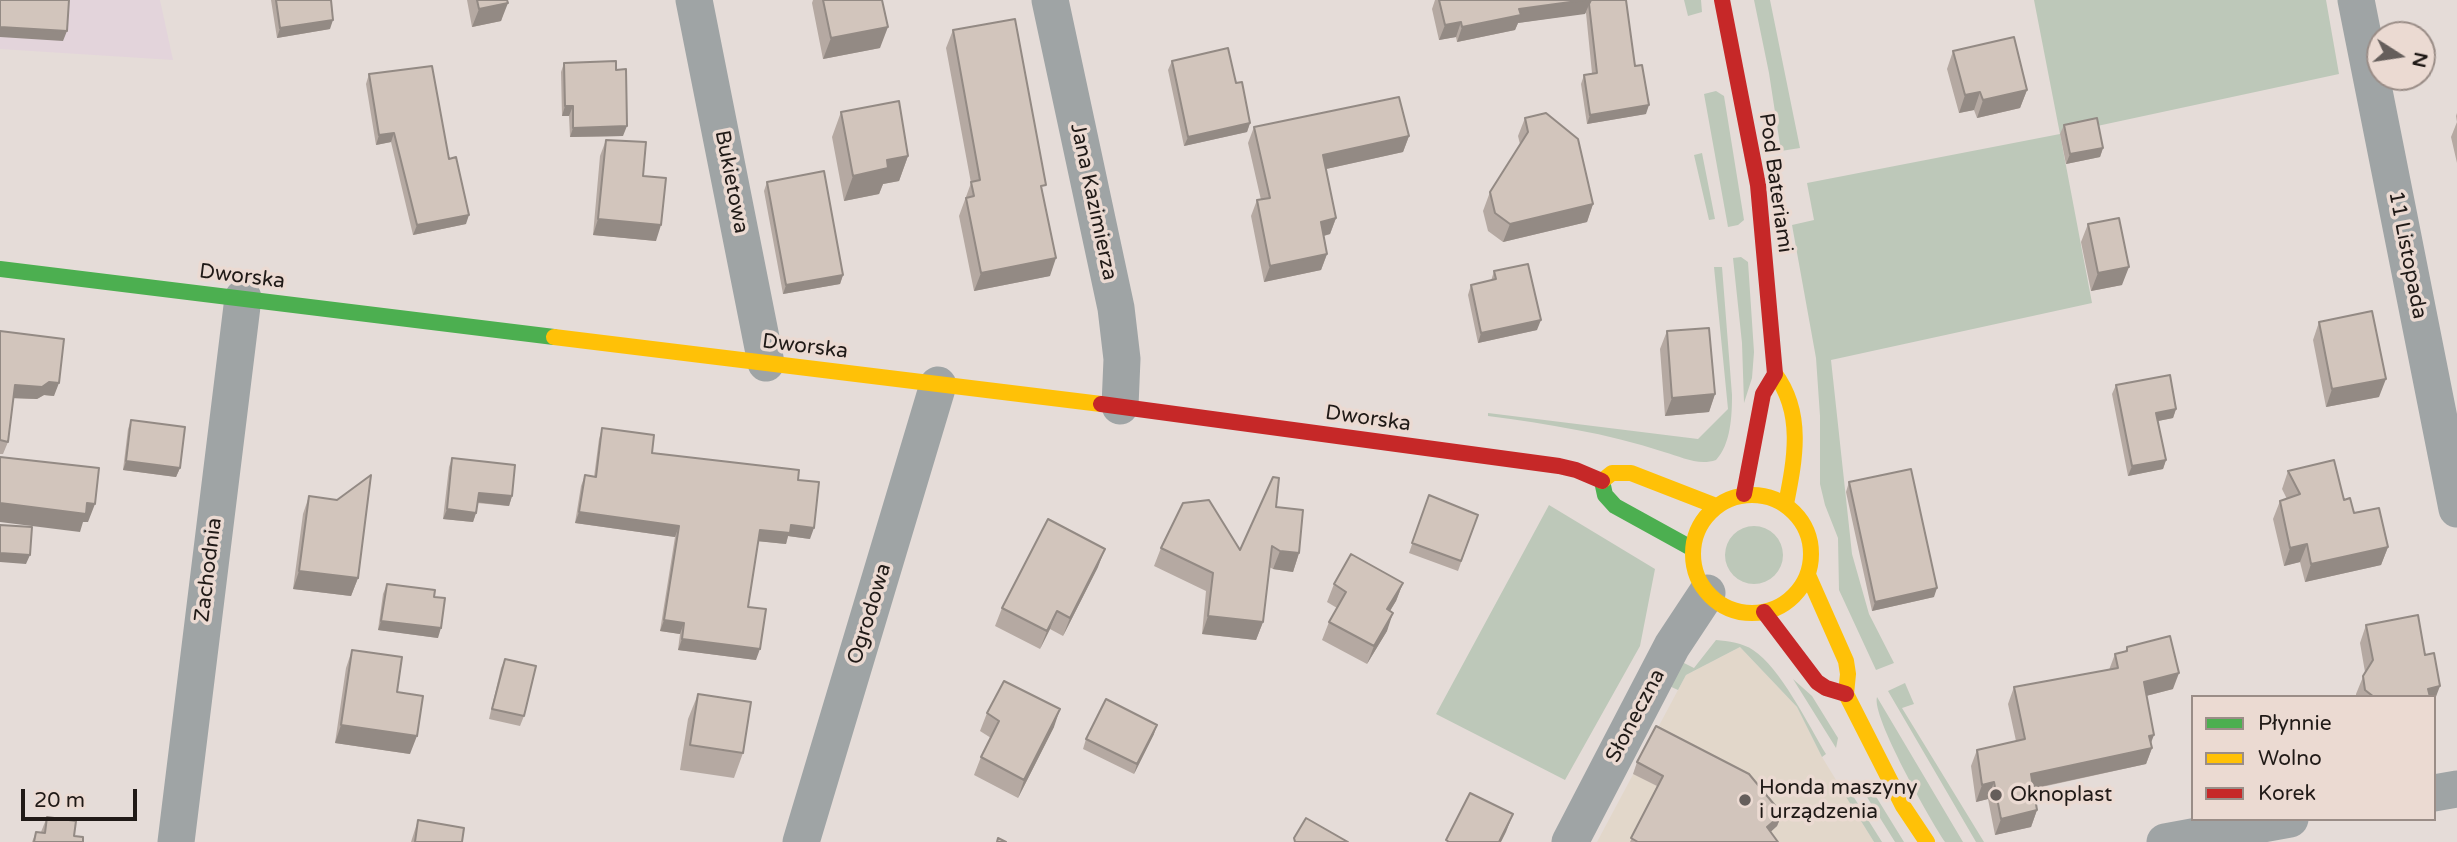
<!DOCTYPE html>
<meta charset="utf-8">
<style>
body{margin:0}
#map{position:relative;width:2457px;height:842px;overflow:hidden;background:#e5dcd8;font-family:"Varela Round",sans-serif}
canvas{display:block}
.legend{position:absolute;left:2191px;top:695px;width:245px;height:126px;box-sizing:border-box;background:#ebdad2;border:2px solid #9a8d87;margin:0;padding:9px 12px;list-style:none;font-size:21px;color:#201a17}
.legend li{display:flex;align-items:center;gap:14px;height:35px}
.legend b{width:35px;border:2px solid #9a8d87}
.north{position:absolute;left:2366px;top:21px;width:70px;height:70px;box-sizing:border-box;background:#ebdad2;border:2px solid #9a8d87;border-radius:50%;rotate:102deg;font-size:19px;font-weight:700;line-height:28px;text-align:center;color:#201a17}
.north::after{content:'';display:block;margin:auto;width:24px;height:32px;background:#655e5b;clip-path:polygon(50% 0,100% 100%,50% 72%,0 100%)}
.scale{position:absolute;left:21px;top:789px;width:116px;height:32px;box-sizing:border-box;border:4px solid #201a17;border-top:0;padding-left:9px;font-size:21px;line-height:24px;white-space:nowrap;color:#201a17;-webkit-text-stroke:5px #ebdad2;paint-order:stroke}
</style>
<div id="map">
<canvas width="2457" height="842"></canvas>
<ul class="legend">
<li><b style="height:9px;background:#4caf50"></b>Płynnie</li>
<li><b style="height:9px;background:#ffc107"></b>Wolno</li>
<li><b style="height:9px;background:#c62828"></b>Korek</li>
</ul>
<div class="north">N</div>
<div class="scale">20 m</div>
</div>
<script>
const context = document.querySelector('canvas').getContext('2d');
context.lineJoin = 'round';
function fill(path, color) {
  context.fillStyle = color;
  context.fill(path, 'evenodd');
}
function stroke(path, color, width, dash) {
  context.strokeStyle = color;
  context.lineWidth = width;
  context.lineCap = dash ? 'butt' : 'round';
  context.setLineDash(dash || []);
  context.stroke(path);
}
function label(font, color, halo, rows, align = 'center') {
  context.font = font + ' "Varela Round",sans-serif';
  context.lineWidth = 7;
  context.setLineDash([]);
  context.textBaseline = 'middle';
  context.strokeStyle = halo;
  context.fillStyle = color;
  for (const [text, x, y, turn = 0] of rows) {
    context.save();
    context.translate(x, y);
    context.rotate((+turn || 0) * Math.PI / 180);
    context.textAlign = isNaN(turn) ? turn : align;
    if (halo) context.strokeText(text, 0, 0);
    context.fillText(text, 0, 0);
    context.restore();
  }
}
const commercial = new Path2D(`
 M1740 647 1797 707 1822 757 1874 842H1597L1686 675Z`);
const industrial = new Path2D(`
 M0 0H160L173 60 0 49Z`);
const green = new Path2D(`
 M1684 0H1701L1702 12 1688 16Z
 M1754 0H1770L1800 148 1781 151 1769 73Z
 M2034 0H2326L2339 74 2060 134 2092 303 1831 360 1852 554 1869 614 1894 663 1876 670 1839 590 1838 538 1825 505 1820 484V416L1816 358 1792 225 1814 220 1807 183 2060 134Z
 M1716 91 1724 96 1744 220 1738 225 1728 227 1704 94Z
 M1702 153 1715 219 1709 220 1694 155Z
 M1741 257 1748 262 1754 352 1752 378 1744 403 1742 343 1733 258Z
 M1714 267H1722L1732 395C1732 415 1731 444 1716 460 1698 466 1682 457 1664 452 1606 433 1548 424 1488 416V413L1698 439 1728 409Z
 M1549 505 1655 569 1640 646 1565 780 1436 714Z
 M1725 555a29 29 0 1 1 58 0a29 29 0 1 1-58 0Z
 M1716 640C1728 641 1743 643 1753 650 1780 667 1809 726 1826 754L1822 757 1797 707 1740 647 1686 675 1678 690 1667 685 1680 661 1694 668Z
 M1793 679 1812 696 1838 738 1836 748Z
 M1905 683 1914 704 1902 708 1984 842H1976L1888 691Z
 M1877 697 1963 842H1945C1931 821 1871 716 1877 697Z
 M1857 781 1867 782 1904 842H1895Z
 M1848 788 1882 842H1874L1843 792Z`);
const street = new Path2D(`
 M694 0 766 363
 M1050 0 1116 308 1122 359 1120 406
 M2356 0 2457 509
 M2434 793 2457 789
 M176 842 243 298
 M801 842 938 385
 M1570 842 1672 646 1707 593
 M2165 842 2290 819`);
const fast = new Path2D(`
 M0 269 554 337
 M1602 481 1605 495 1615 506 1693 549`);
const slow = new Path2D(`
 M554 337 1101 404
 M1775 374C1804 413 1795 459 1786 504
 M1602 481 1612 473H1631L1716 506
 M1693 554a59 59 0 1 1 118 0a59 59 0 1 1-118 0Z
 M1808 575 1846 661 1848 674 1846 694 1903 806 1927 842`);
const jam = new Path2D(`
 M1722 0 1758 185 1775 374 1763 394 1744 494
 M1101 404 1559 466 1576 470 1602 481
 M1764 612 1817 682 1826 688 1846 694`);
const wall = new Path2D(`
 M271 0H331L330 29 277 38Z
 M467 0H507L501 21 472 27Z
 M813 0H882L880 48 823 59 812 3Z
 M1435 0H1626L1635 66 1646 114 1587 124 1581 84 1584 75 1592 73 1586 13 1518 23 1515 30 1457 42 1456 37 1439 40 1432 9Z
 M953 30 1043 194 1050 276 974 291 959 216 971 183 946 48Z
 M1953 51 2027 90 2020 108 1977 118 1974 110 1959 113 1947 69Z
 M1172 61 1236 83 1250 123 1247 132 1184 146 1168 70Z
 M564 63 616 70 623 136 570 137 569 116H562L561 72Z
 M369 74 449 159 466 224 413 235 391 142 376 145 366 84Z
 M841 112 908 156 899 181 883 184 879 194 844 201 832 137Z
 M2457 113V163L2451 137 2457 122 2456 116Z
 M1525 118 1593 204 1587 222 1503 242 1488 231 1483 211 1490 192 1520 144 1518 136Z
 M2064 125 2103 148 2100 157 2066 164 2060 134Z
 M1254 127 1409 136 1403 152 1326 169 1336 218 1330 234 1324 236 1327 254 1321 270 1264 282 1251 216 1257 200H1261L1248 143Z
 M606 140 656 241 593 235 600 156Z
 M767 182 843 275 840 284 783 294 764 191Z
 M2088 224 2122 285 2091 291 2081 242Z
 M1494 271 1537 330 1478 343 1468 295 1471 285 1491 281Z
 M2319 322 2379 397 2326 407 2313 340Z
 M0 331 54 396 44 395 37 399 13 398 8 442 3 454H0Z
 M1667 331 1715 394 1709 412 1665 416 1660 349Z
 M2116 385 2176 409 2173 418 2158 421 2166 460 2163 469 2128 476 2112 394Z
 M131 420 180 468 176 477 123 470 128 429Z
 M602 428 652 453 798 480 810 539 788 536 786 544 758 541 748 607 756 660 678 650 680 634 660 631 675 537 575 523 581 486 585 475 594 477 599 439Z
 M452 458 512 496 509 506 477 503 476 513 473 522 443 519 449 467Z
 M2288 471 2344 500 2354 513 2388 547 2381 565 2305 582 2300 562 2284 566 2273 519 2280 501 2287 499 2282 489Z
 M1849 482 1934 597 1872 611 1846 492Z
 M1429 495 1478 515 1458 571 1409 553Z
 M309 496 358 578 351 596 293 589 303 514Z
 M1276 507 1299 553 1293 572 1273 569 1269 567 1263 622 1256 640 1202 634 1206 591 1154 566 1161 548 1240 550Z
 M1098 567 1063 636 1050 629 1040 649 995 626 1002 608Z
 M1403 583 1396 601 1390 611 1387 631 1367 664 1322 640 1329 622 1337 608 1327 602 1334 584Z
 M387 584 434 597 438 638 378 630 383 594Z
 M2366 625 2434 697H2356V694L2365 672 2360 643Z
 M2127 647 2173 689 2146 696 2152 748 2146 764 2033 789 2037 810 2031 827 1995 835 1988 799 1976 802 1971 766 1977 750 2016 741 2008 704 2014 687 2109 670 2115 654 2125 652Z
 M352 650 397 692 410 754 335 743 346 668Z
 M505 659 524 716 520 726 489 719 501 668Z
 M698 694 743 753 734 778 680 770 688 719Z
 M987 713 1054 727 1018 798 974 775 981 757 991 738 980 731Z
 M1154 734 1134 774 1083 749 1086 739Z
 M1637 762 1782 814 1777 826 1770 832 1778 842H1630L1657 786 1633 774Z
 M47 817 74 836 83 842H32L36 832H41Z
 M418 820 462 842H411Z`);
const shadedWall = new Path2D(`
 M1585 0H1591L1585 14 1518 23 1515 30 1457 42 1462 27 1519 9Z
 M508 3 501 21 472 27 479 9Z
 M333 20 330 29 277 38 280 28Z
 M1461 22 1456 37 1439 40 1445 25Z
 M0 27 67 31 63 41 0 37Z
 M888 27 880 48 823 59 831 38Z
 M2027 90 2020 108 1977 118 1983 100Z
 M1980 92 1974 110 1959 113 1965 95Z
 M1649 105 1646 114 1587 124 1590 115Z
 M565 106H573L569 116H562Z
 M1250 123 1247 132 1184 146 1188 137Z
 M627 126 623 136 570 137 573 128Z
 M394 133 391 142 376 145 379 135Z
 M1409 136 1403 152 1317 171 1323 155Z
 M2103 148 2100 157 2066 164 2070 154Z
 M908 156 899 181 883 184 879 194 844 201 853 176 887 160Z
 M1593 204 1587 222 1503 242 1510 224Z
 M469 215 466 224 413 235 417 225Z
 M1336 218 1330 234 1315 238 1321 222Z
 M598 219 661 225 656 241 593 235Z
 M1327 254 1321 270 1264 282 1270 266Z
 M1056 258 1050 276 974 291 981 273Z
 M2129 267 2122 285 2091 291 2098 273Z
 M843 275 840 284 783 294 786 285Z
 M1541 320 1537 330 1478 343 1481 333Z
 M2386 379 2379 397 2326 407 2332 389Z
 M49 382 59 383 54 396 44 395 37 399 10 398 15 385Z
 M1715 394 1709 412 1665 416 1672 398Z
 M2176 409 2173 418 2153 422 2156 413Z
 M2166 460 2163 469 2128 476 2132 466Z
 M126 461 180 468 176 477 123 470Z
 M479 493 512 496 509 506 475 502Z
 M0 503H87L95 504 88 522H83L80 532 0 522Z
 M447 509 476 513 473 522 443 519Z
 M579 512 679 526 675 537 575 523Z
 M791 525 814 528 810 539 788 536 786 544 756 541 760 530Z
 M2307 544 2300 562 2284 566 2290 548Z
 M2388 547 2381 565 2305 582 2311 564Z
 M1105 549 1098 567 1063 636 1070 618Z
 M1280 551 1299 553 1293 572 1273 569Z
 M0 553 30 555 26 564 0 562Z
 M299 571 358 578 351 596 293 589Z
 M1403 583 1396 601 1380 627 1387 609Z
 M1937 588 1934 597 1872 611 1875 602Z
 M1057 611 1050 629 1040 649 1047 631Z
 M1393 613 1387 631 1367 664 1374 646Z
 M1208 616 1263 622 1256 640 1202 634Z
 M664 620 684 623 680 634 660 631Z
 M381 621 441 628 438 638 378 630Z
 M682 639 760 649 756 660 678 650Z
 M2179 673 2173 689 2138 698 2144 682Z
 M2440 686 2434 702V697H2425L2428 689Z
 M1060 709 1054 727 1018 798 1024 780Z
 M341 725 417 736 410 754 335 743Z
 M1157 725 1154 734 1134 774 1137 764Z
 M2154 735 2149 748H2152L2146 764 2025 790 2031 774Z
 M1994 782 1988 799 1976 802 1982 785Z
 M2037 810 2031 827 1995 835 2001 819Z
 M1513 814 1506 832 1501 842H1499Z
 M1782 814 1777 826 1763 839 1767 827Z`);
const building = new Path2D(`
 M0 0H69L67 31 0 27Z
 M276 0H331L333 20 280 28Z
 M477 0H507L508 3 479 9Z
 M823 0H882L888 27 831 38Z
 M1439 0H1585L1519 9 1521 15 1462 27 1461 22 1445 25Z
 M1591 0H1626L1635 66 1642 65 1649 105 1590 115 1584 75 1597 73 1589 4Z
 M1015 19 1046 185 1041 186 1056 258 981 273 966 198 974 196 971 182 980 180 953 30Z
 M2014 37 2027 90 1983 100 1980 92 1965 95 1953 51Z
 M1228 48 1236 83 1242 82 1250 123 1188 137 1172 61Z
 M616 61V70L626 69 627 126 573 128V106H565L564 63Z
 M432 66 449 159 456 157 469 215 417 225 394 133 379 135 369 74Z
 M1399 97 1409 136 1323 155 1336 218 1321 222 1327 254 1270 266 1257 200 1270 198 1254 127Z
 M899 101 908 156 887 160 888 168 853 176 841 112Z
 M1546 113 1578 139 1593 204 1510 224 1495 213 1490 192 1528 132 1525 118Z
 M2097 118 2103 148 2070 154 2064 125Z
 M606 140 646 142 643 176 666 178 661 225 598 219Z
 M824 171 843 275 786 285 767 182Z
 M2119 218 2129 267 2098 273 2088 224Z
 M1528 264 1541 320 1481 333 1471 285 1496 279 1494 271Z
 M2372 311 2386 379 2332 389 2319 322Z
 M1709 328 1715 394 1672 398 1667 331Z
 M0 331 64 339 59 383 49 382 42 387 15 385 8 442 0 440Z
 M2170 375 2176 409 2156 413 2166 460 2132 466 2116 385Z
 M131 420 185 427 180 468 126 461Z
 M602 428 654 435 652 453 799 470 798 480 819 482 814 528 791 525 790 533 760 530 748 607 766 609 760 649 682 639 684 623 664 620 679 526 579 512 585 475 596 477Z
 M0 457 99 468 95 504 87 503 86 514 0 503Z
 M452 458 515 465 512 496 479 493 476 513 447 509Z
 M2334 460 2344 500 2350 498 2354 513 2379 508 2388 547 2311 564 2307 544 2290 548 2280 501 2300 494 2288 471Z
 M1911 469 1937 588 1875 602 1849 482Z
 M371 475 358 578 299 571 309 496 337 500Z
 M1273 477 1279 478 1276 507 1303 510 1299 553 1280 551 1272 546 1263 622 1208 616 1213 573 1161 548 1183 503 1209 500 1240 550Z
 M1429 495 1478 515 1461 561 1412 543Z
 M1048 519 1105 549 1070 618 1057 611 1047 631 1002 608Z
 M0 525 32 527 30 555 0 553Z
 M1351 554 1403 583 1387 609 1393 613 1374 646 1329 622 1346 592 1334 584Z
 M387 584 435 590 434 597 445 598 441 628 381 621Z
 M2418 615 2425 655 2434 653 2440 686 2428 689 2430 697H2374L2365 690 2363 676 2373 660 2366 625Z
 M2170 636 2179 673 2144 682 2154 735 2149 736 2152 748 2031 774 2037 810 2001 819 1994 782 1982 785 1977 750 2025 739 2014 687 2118 668 2115 654 2127 651V647Z
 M352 650 402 657 397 692 423 696 417 736 341 725Z
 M505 659 536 666 524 716 492 709Z
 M1004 681 1060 709 1024 780 981 757 999 721 987 713Z
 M698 694 751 702 743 753 690 745Z
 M1106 699 1157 725 1137 764 1086 739Z
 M1656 726 1749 774 1782 814 1767 827 1778 842H1638L1631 838 1663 776 1637 762Z
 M1470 793 1513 814 1499 842H1449L1446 840Z
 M47 817 76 821 74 836 83 837V842H34L36 832 45 833Z
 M1306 818 1348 842H1295L1294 838Z
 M418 820 464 828 462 842H415Z
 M998 838 1006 842H997Z`);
const markers = [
 [1996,795,7,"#655e5b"],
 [1745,800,7,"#655e5b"]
];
const streetNames = [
 ["Bukietowa",731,182,79],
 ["Pod Bateriami",1775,183,82],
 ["Jana Kazimierza",1093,202,78],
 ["11 Listopada",2407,255,79],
 ["Dworska",242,277,7],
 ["Dworska",805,347,7],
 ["Dworska",1368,419,8],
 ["Zachodnia",209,570,-83],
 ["Ogrodowa",870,614,-73],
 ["Słoneczna",1636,716,-62]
];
const poiNames = [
 ["Honda maszyny",1759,788],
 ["i urządzenia",1759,812],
 ["Oknoplast",2010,795]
];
fill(commercial, '#e2d7ca');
fill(industrial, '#e3d4db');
fill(green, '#bdc8b9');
stroke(street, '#9fa4a5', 37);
stroke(fast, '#4caf50', 16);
stroke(slow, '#ffc107', 16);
stroke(jam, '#c62828', 16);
fill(wall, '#b5a9a2');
fill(shadedWall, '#938a84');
fill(building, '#d2c5bc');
stroke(building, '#938a84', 2);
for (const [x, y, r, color] of markers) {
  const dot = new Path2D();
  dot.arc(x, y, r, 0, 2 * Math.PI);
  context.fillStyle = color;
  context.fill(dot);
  stroke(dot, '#ebdad2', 2.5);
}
label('21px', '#201a17', '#ebdad2', streetNames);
label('21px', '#201a17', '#ebdad2', poiNames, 'left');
</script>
